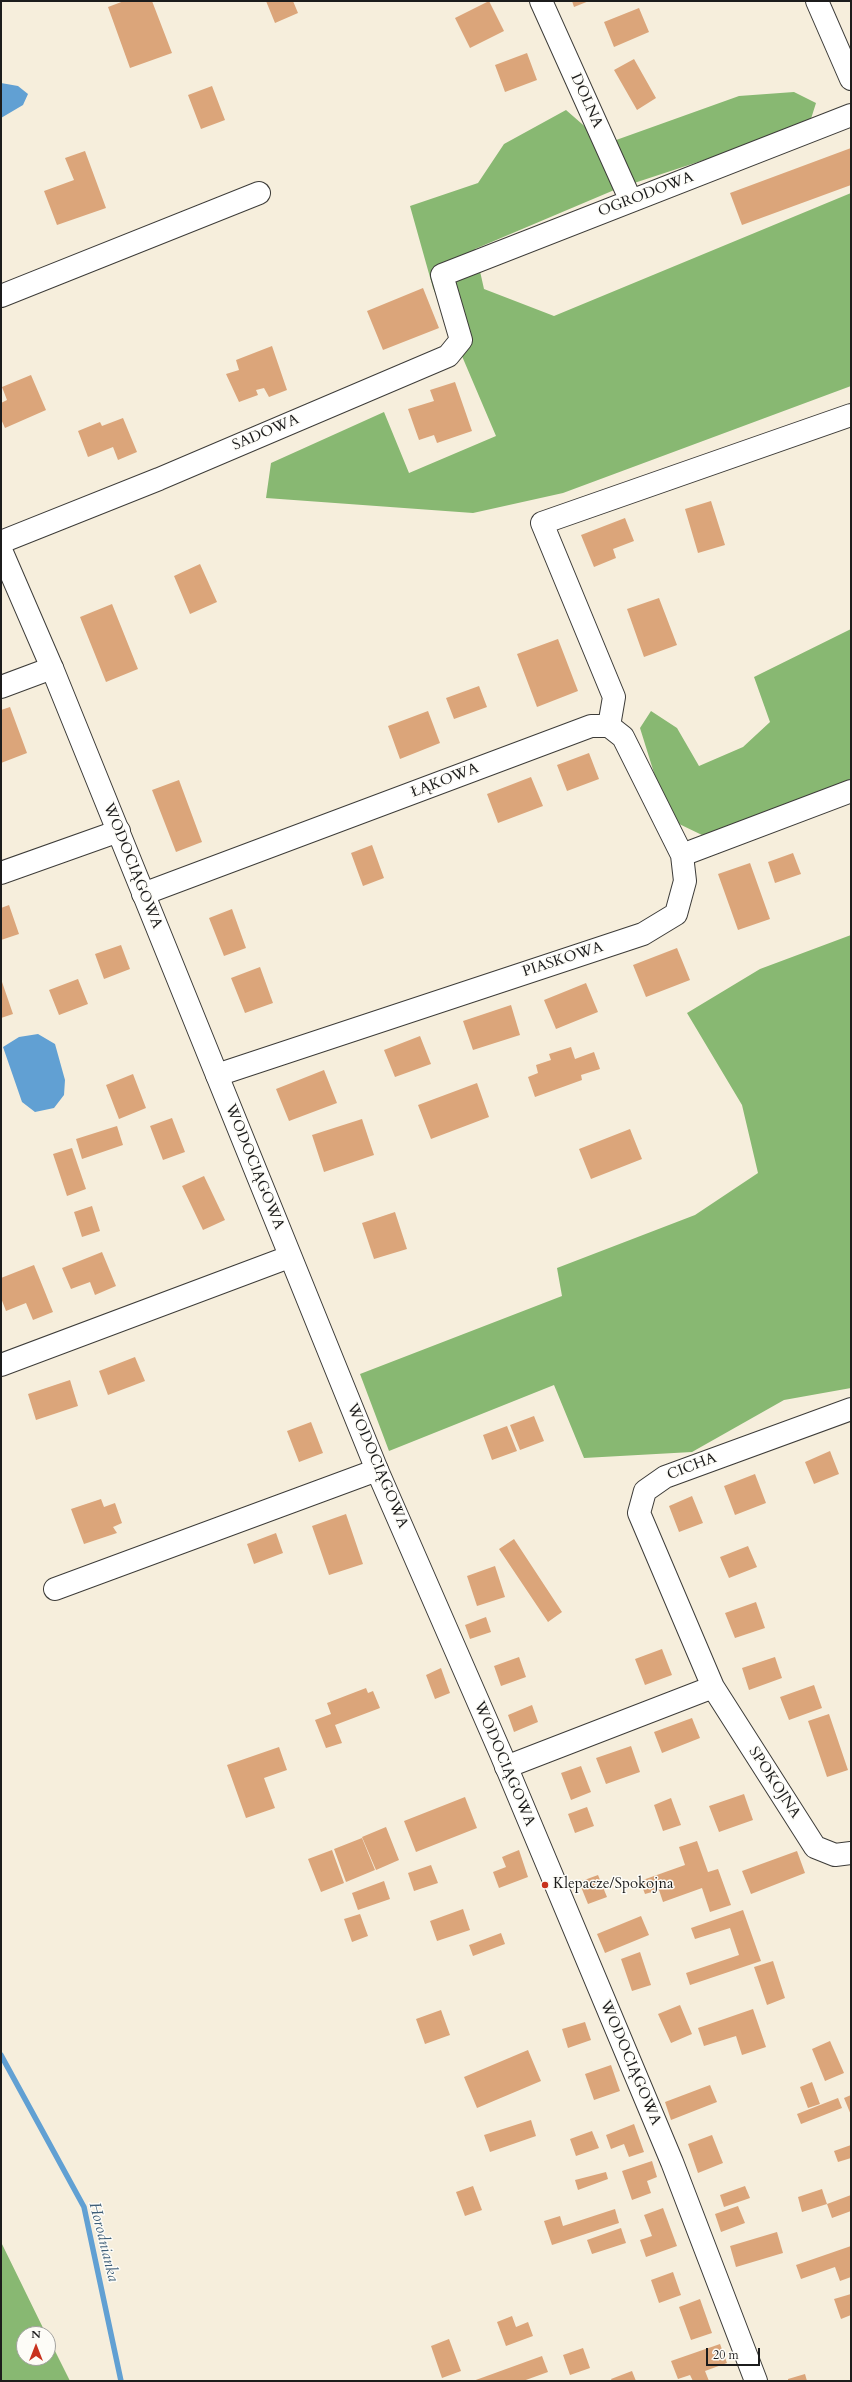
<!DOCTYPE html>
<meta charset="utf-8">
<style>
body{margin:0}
#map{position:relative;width:852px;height:2382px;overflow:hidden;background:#f6eedc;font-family:Cardo,serif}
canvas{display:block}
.frame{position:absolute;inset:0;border:2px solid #1c1c1c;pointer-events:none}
.north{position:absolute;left:16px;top:2326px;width:40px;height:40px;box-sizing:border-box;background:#fdfcf7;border:1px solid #a3a29f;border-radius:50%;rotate:0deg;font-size:11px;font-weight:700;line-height:16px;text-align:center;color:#1c1c1c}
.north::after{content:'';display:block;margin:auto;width:14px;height:18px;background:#c8321e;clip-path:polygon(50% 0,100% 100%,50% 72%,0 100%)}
.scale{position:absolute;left:706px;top:2348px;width:54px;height:18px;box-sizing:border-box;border:2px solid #1c1c1c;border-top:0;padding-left:5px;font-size:12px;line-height:14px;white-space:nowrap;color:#1c1c1c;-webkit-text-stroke:3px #fdfcf7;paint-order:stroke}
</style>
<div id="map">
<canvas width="852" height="2382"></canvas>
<div class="frame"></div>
<div class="north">N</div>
<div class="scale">20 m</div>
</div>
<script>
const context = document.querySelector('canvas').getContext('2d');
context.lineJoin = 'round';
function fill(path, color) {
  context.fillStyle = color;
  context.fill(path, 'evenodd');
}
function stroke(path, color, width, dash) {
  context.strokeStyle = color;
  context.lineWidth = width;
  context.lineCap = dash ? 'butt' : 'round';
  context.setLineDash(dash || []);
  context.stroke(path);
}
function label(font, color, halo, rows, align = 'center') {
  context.font = font + ' Cardo,serif';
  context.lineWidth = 3;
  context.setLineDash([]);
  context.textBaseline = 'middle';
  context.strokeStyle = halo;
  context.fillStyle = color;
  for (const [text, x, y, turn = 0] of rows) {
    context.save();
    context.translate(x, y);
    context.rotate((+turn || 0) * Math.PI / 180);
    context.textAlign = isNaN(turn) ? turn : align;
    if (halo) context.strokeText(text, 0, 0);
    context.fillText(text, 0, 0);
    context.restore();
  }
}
const forest = new Path2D(`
 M794 92 816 103 810 122 771 138 619 188 475 249 484 289 554 316 851 193V386L563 493 473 513 266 498 271 463 384 412 409 473 496 436 433 288 410 206 478 183 504 144 566 110 605 144 739 96Z
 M851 629V779L740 823 702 835 675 822 659 789 640 728 651 711 677 728 699 766 743 747 770 722 754 677Z
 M851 935V1388L784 1400 692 1452 584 1458 554 1385 389 1451 360 1374 562 1296 557 1268 695 1215 758 1173 742 1105 687 1013 760 969Z
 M1 2242 46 2334H24V2358H48V2337L70 2381H1Z`);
const water = new Path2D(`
 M1 83 18 86 28 94 23 105 1 118Z
 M38 1034 55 1044 65 1080 64 1095 54 1108 35 1112 22 1102 3 1047 19 1037Z`);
const stream = new Path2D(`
 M1 2055 84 2207 121 2381`);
const building = new Path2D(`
 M124 1H152L172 53 130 68 108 7Z
 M266 1H293L298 13 275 23Z
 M489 1 504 31 470 48 455 18Z
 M572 1H589L574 7Z
 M639 8 649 32 614 47 604 22Z
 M527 53 537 80 505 92 495 65Z
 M634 59 656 98 637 110 614 70Z
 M212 86 225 120 201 129 188 95Z
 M851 148V185L742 225 730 193Z
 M85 151 106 208 57 225 44 191 74 180 65 158Z
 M423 288 439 328 383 350 367 311Z
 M272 346 287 390 269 397 264 388 256 390 258 395 239 402 226 374 239 370 236 360Z
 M31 375 46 410 5 428 1 419V403L7 400 2 387Z
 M455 382 472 431 437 443 434 435 419 440 408 409 434 401 430 390Z
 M123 418 137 452 118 460 113 447 88 457 78 431 100 422 102 426Z
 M711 501 725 545 698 553 685 509Z
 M625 518 634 541 613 549 616 558 594 567 581 535Z
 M200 564 217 602 190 614 174 576Z
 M659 598 677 645 644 657 627 609Z
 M112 604 138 669 106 682 80 617Z
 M558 639 578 691 537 707 517 654Z
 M479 686 487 707 454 719 446 698Z
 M10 707 27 753 1 763V710Z
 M428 711 440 743 400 759 388 726Z
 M589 753 599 779 567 791 557 765Z
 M531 777 543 806 498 823 487 794Z
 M179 780 202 842 176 852 152 790Z
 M372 845 384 878 363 886 351 853Z
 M793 853 801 874 775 883 768 862Z
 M750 863 770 919 738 930 718 874Z
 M9 905 19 934 1 940V908Z
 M232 909 246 948 224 956 209 918Z
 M121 945 130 969 104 979 95 954Z
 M677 948 690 980 646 997 633 965Z
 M260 967 273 1003 245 1013 231 978Z
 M1 979 13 1014 1 1018Z
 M78 979 88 1004 59 1015 49 990Z
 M586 983 598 1012 556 1029 544 1000Z
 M511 1005 520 1035 473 1050 463 1021Z
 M420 1036 431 1064 395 1077 384 1050Z
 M571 1047 575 1059 594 1052 600 1069 581 1075 582 1080 535 1097 528 1077 538 1073 536 1065 551 1060 549 1054Z
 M324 1070 337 1103 289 1121 276 1089Z
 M133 1074 146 1108 119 1119 106 1085Z
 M477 1083 489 1117 431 1139 418 1105Z
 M172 1118 185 1152 163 1160 150 1126Z
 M362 1119 374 1155 324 1172 312 1135Z
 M117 1126 123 1145 82 1159 76 1139Z
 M630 1129 642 1159 591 1179 579 1149Z
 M72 1148 86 1189 67 1196 53 1154Z
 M204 1176 225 1220 203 1230 182 1186Z
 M92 1206 100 1231 82 1237 74 1212Z
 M395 1212 407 1249 374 1259 362 1223Z
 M102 1252 116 1286 95 1295 90 1282 71 1289 62 1268Z
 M34 1265 53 1312 33 1320 26 1303 6 1311 1 1298V1278Z
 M135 1357 145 1381 108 1395 99 1371Z
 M70 1380 78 1406 36 1420 28 1394Z
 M534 1416 544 1441 520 1450 510 1425Z
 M311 1422 323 1453 299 1462 287 1431Z
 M507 1426 517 1451 492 1460 483 1435Z
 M830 1451 839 1474 814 1484 805 1462Z
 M755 1474 766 1503 735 1515 724 1486Z
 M692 1496 703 1523 679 1532 669 1506Z
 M101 1499 104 1507 115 1503 122 1523 113 1527 117 1533 84 1544 71 1509Z
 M346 1514 363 1564 329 1575 312 1526Z
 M276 1533 283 1553 254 1564 247 1544Z
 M514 1539 562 1612 548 1622 499 1549Z
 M748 1546 757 1567 729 1578 720 1557Z
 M495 1566 505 1597 477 1606 467 1576Z
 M756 1602 765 1628 735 1638 725 1613Z
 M486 1617 491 1632 470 1639 465 1625Z
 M662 1649 672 1675 645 1685 635 1659Z
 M519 1657 526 1677 501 1686 494 1666Z
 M775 1657 782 1678 749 1690 742 1668Z
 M441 1668 450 1693 435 1699 426 1675Z
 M814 1685 822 1708 789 1720 780 1697Z
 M366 1688 368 1693 373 1691 380 1708 335 1725 342 1743 326 1748 315 1720 331 1714 327 1703Z
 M532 1705 538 1722 514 1732 508 1715Z
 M829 1714 848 1770 827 1777 808 1721Z
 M692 1718 700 1738 662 1753 654 1732Z
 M631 1746 640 1772 606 1784 596 1758Z
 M279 1747 287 1770 264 1778 275 1808 246 1818 227 1765Z
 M581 1766 591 1792 571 1800 561 1773Z
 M744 1794 753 1820 719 1832 709 1806Z
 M465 1797 477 1828 416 1852 404 1821Z
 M671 1798 681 1825 663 1831 654 1805Z
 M587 1807 594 1826 575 1833 568 1814Z
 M386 1827 399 1860 376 1870 362 1837Z
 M362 1838 375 1870 346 1882 334 1849Z
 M697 1841 708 1872 718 1869 731 1905 710 1912 702 1888 663 1902 659 1890 645 1894 640 1881 685 1865 679 1847Z
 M332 1850 344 1883 321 1892 308 1859Z
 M519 1850 528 1877 499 1888 493 1872 506 1867 502 1857Z
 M797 1851 805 1873 751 1894 742 1871Z
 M431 1865 438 1883 414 1891 408 1873Z
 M598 1875 607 1897 588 1904 579 1882Z
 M384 1881 390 1899 358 1910 352 1893Z
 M463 1909 470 1930 437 1941 430 1921Z
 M743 1910 761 1961 690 1985 686 1973 739 1955 730 1928 695 1939 691 1928Z
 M360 1914 368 1936 352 1942 344 1919Z
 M641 1916 649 1935 605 1953 597 1934Z
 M501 1933 505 1944 473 1956 469 1945Z
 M640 1952 651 1985 632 1991 621 1959Z
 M773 1961 785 1998 767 2005 754 1967Z
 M680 2005 692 2034 671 2043 658 2014Z
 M753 2009 766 2047 742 2055 736 2036 704 2046 698 2028Z
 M441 2010 450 2035 425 2044 416 2019Z
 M585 2022 591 2040 568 2048 562 2029Z
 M830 2041 844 2073 825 2081 812 2049Z
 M528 2050 541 2081 477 2108 464 2077Z
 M611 2065 620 2091 594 2100 585 2074Z
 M812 2082 820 2104 808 2108 800 2087Z
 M710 2085 717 2102 671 2120 665 2102Z
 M851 2095V2115L844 2098Z
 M838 2098 842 2108 801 2124 797 2114Z
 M531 2120 536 2136 490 2152 484 2135Z
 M634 2124 644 2152 629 2157 624 2144 611 2149 606 2135Z
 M592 2131 599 2148 576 2156 570 2139Z
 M712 2135 723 2163 698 2173 688 2144Z
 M851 2145V2158L838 2162 834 2151Z
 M652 2161 657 2177 647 2181 651 2193 632 2200 622 2171Z
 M606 2172 608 2179 578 2190 575 2180Z
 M473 2186 482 2210 465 2216 456 2192Z
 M745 2186 750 2198 724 2207 720 2195Z
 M822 2189 827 2204 802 2212 798 2197Z
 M851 2195V2211L832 2218 827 2204Z
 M738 2206 745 2223 721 2232 715 2214Z
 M663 2208 677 2246 646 2257 640 2240 652 2236 644 2215Z
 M615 2209 619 2223 552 2245 544 2221 560 2216 563 2226Z
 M621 2228 626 2243 592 2254 587 2240Z
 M777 2232 783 2253 736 2267 730 2246Z
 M851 2246V2277L840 2281 835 2267 801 2279 796 2265Z
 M673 2272 681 2295 659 2303 651 2280Z
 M851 2294V2315L841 2319 834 2299Z
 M700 2299 712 2333 691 2340 679 2307Z
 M512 2316 516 2327 528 2322 533 2336 506 2346 497 2322Z
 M449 2339 461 2371 442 2378 431 2346Z
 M720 2344 727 2363 705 2371 709 2381H693L690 2375 678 2379 671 2361Z
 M583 2348 590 2368 570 2375 563 2355Z
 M542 2356 548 2372 523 2381H473Z
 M632 2371 636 2381H612L611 2379Z
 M805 2374 807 2381H788V2379Z`);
const street = new Path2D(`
 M541 1 631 201
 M817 1 851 79
 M1 296 259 193
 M1 542 159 479 448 356 461 340 442 275 851 115
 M1 687 52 668
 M609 726 614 697 542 523 851 415
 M1 873 119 831
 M143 894 591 726H609L623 737 682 855
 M217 1075 643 934 676 914 685 881 682 855 851 791
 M1 1365 289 1257
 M851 1409 665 1477 645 1491 639 1513 713 1687 815 1847 835 1855 851 1853
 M55 1589 377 1470
 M506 1767 713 1687`);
const secondary = new Path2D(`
 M1 550 52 668 377 1470 501 1754 672 2162 756 2381`);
const markers = [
 [545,1885,4,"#c8321e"]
];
const streetNames = [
 ["DOLNA",586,101,66],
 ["OGRODOWA",646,195,-21],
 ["SADOWA",266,433,-23],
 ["ŁĄKOWA",445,781,-21],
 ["WODOCIĄGOWA",132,866,68],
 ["PIASKOWA",563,960,-18],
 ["WODOCIĄGOWA",254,1167,68],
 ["WODOCIĄGOWA",377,1466,67],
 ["CICHA",692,1467,-21],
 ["WODOCIĄGOWA",504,1764,67],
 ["SPOKOJNA",774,1783,57],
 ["WODOCIĄGOWA",630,2063,67]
];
const poiNames = [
 ["Klepacze/Spokojna",553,1885]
];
const waterNames = [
 ["Horodnianka",103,2242,76]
];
fill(forest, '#88b872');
fill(water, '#61a0d3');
stroke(stream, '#61a0d3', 5.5);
fill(building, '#dba57a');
stroke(street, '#3d3c39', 24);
stroke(secondary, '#3d3c39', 24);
stroke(street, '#fff', 22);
stroke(secondary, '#fff', 22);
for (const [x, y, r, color] of markers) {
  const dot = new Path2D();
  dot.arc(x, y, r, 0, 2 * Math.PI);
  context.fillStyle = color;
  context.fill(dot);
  stroke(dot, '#fdfcf7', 1.5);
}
label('15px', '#1c1c1c', '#fdfcf7', streetNames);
label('15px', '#1c1c1c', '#fdfcf7', poiNames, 'left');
label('italic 16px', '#3e5e78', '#fdfcf7', waterNames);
</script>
